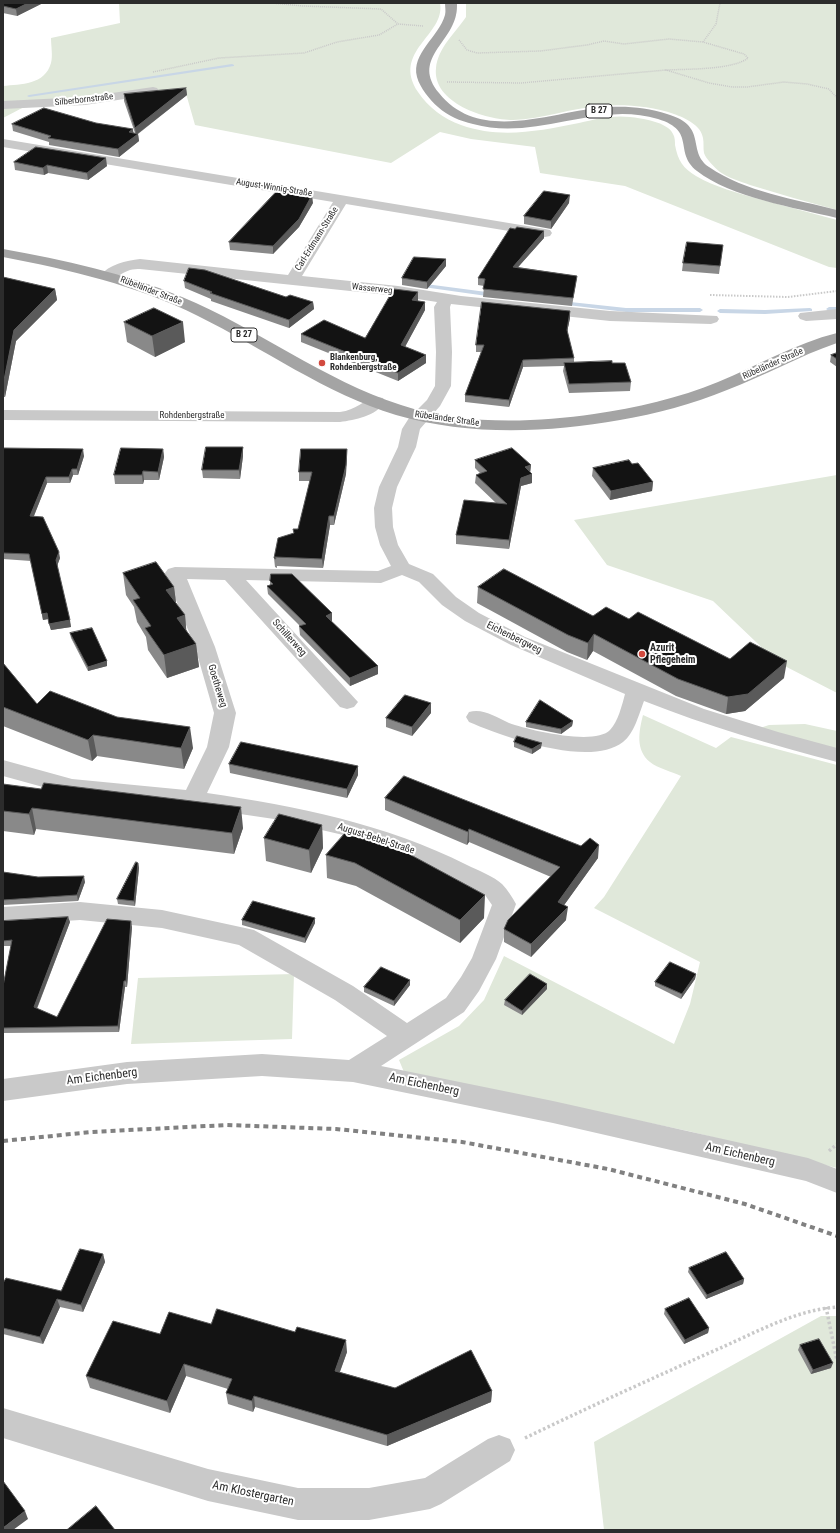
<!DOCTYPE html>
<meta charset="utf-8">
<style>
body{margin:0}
#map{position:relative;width:840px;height:1533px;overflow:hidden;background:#fff;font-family:"Roboto Condensed",sans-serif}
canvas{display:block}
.frame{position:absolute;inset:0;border:4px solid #2c2c2c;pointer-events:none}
</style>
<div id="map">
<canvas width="840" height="1533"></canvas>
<div class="frame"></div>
</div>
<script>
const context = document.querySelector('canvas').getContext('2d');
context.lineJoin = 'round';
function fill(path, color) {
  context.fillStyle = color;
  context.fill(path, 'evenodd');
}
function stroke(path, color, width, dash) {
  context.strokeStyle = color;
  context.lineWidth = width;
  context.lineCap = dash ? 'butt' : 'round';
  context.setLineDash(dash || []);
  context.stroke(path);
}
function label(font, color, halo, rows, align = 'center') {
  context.font = font + ' "Roboto Condensed",sans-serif';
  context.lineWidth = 4;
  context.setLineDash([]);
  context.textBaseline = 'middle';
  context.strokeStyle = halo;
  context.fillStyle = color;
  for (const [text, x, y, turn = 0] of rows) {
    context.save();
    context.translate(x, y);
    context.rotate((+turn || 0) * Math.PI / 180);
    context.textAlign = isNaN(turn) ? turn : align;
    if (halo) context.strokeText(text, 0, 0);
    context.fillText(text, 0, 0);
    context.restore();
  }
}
const green = new Path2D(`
 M119 3H440C446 35 391 51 418 92 428 107 444 119 461 125 500 139 539 131 579 123 596 119 612 115 630 117 641 118 668 122 673 134 675 137 675 142 675 145 678 161 683 168 696 176 715 187 738 193 759 199 785 206 811 213 837 220V268L829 267 625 186 540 173 535 147 471 139 440 132 391 163 195 125 185 90 26 106 3 118V86C21 84 45 85 51 63 53 56 51 46 51 38L120 23Z
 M466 3H837V210C808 202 779 194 750 185 740 181 728 178 720 172 715 168 706 159 704 153 703 148 704 143 703 138 701 125 685 118 674 114 651 106 624 104 600 106 571 108 543 119 513 120 486 120 432 103 436 68 438 48 455 33 466 17Z
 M837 475V693L777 662 713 601 607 565 574 520Z
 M643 715 716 748 731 737 837 765V1168L688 1131 404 1072 399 1060 459 1026 484 1000 504 956 674 1044 690 1004 700 962 594 908 604 897 681 776C673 772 657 768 650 762 635 750 639 731 643 715Z
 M805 724 837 731V751L757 729 769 725Z
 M294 974 292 1039 131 1044 138 978Z
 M821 1316H837V1530H604L594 1442Z`);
const stream = new Path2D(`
 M232 64 234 65V66L29 97 27 96 29 95Z
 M418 283 494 293 497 295 494 297 416 286 415 285Z
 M561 301 626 308H700L703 310 700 312H626L559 304 558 303Z
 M837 307V311H829L826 309 829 307Z
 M810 308 812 309V311L765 314 720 313 717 311 720 309 765 310Z`);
const pathFar2 = new Path2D(`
 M272 3 303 6 381 9 398 24 423 26
 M459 40 467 50 477 53 540 51 587 45 604 41 624 44 669 39 703 42 744 54 748 58C733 70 686 69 666 70L709 83 732 87H747L784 82 807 84 829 89 837 98
 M703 42 716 24 720 3
 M153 72 219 58 304 53 337 42 379 35 398 24
 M447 82 521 83 666 70`);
const pathFar1 = new Path2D(`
 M710 295 788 297 837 291`);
const path = new Path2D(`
 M829 1151 837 1144
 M826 1307 837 1361
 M525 1438C589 1407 653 1378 718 1349 755 1333 795 1310 837 1307`);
const minor = new Path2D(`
 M153 87 157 88 159 91 157 94 85 105 3 109V101L85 97Z
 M3 139 545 229 550 230 552 233 550 236 545 237 346 204 302 276 398 286 461 296 610 311 717 316 719 319 717 322 711 324 610 321 451 304 450 307 452 352 451 386 440 406 420 429 416 447 397 487 392 508 393 527 398 545 409 564 433 574 456 597 479 613 525 637 704 709 778 732 837 748V762C772 745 707 726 644 701 639 714 634 734 623 742 590 768 504 737 469 722L466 717 469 712C483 708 496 717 509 723 528 730 595 746 610 730 618 722 622 705 625 694L511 645 465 621 442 605 419 582 402 575 381 583 246 580 358 702 354 707 347 709 340 707 225 580 187 579 215 647 236 713 229 747 207 793C297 806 386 824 467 865 477 870 495 877 502 884 508 890 512 897 516 904L496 959 479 991 464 1012 381 1066 553 1101 808 1158 837 1169V1193L806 1181 553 1123 353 1082 262 1076 127 1084 3 1101V1079L127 1062 262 1054 349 1060 387 1036 335 1000 239 945 162 928 80 920 3 925V907L80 902 162 910 245 928 254 930 353 986 407 1023 446 998 461 977 472 958 492 905 485 895 425 864 352 837 274 819 193 807 72 795 3 776V760L72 779 186 790 207 747 214 713 195 647 165 573 168 569 175 567 378 571 391 566 380 545 375 527 374 508 379 487 398 447 402 429 409 418 427 400 435 386 436 352 434 307 437 302 398 296 140 269C137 269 133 269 130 270 120 273 114 282 103 279L100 276C109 264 126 261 140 259L288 275 333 202 3 147Z
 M837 309V319L806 321 800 319 798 316 800 313Z
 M377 397 383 398 385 402C376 416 355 420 340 422L3 420V410L340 412C356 410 363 400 377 397Z
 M3 1408 208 1469 298 1488H369L425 1478 488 1439 499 1435 510 1439 515 1450 510 1461 441 1504 430 1509 369 1520H298L208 1501 3 1438Z`);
const major = new Path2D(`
 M445 3H457C457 7 457 11 456 15 450 44 412 60 439 93 481 146 556 109 610 107 629 106 649 108 667 114 709 126 686 151 709 167 745 192 795 199 837 210V218C796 208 730 197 697 171 673 152 697 131 658 119 596 100 536 142 473 124 460 121 448 116 438 107 430 100 420 88 417 77 411 53 439 37 445 15 446 11 445 7 445 3Z
 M3 249C64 260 125 273 182 297 257 328 323 380 401 405 462 425 531 423 594 414 636 408 679 398 718 382 757 366 796 343 837 333V343C799 356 764 376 727 390 693 404 656 414 620 420 546 433 469 436 396 415 326 394 263 348 198 316 136 285 70 270 3 257Z`);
const rail = new Path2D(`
 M3 1141 91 1132 227 1125 336 1129 462 1142 608 1169 745 1204 837 1236`);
const wall = new Path2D(`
 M3 3H43L17 16 3 13Z
 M186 88 187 95 138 134 139 141 119 157 49 145V142L13 131 12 124 96 123 135 133 124 101V94Z
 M14 162 107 166 88 180 48 173 44 175 15 170Z
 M313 203 299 227 273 254 230 250 229 242Z
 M569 203 551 229 524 224V216Z
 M515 229 544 231V238L518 267 577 276 576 283 572 306 483 297 484 286 478 285V278Z
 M723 245 719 274 682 271 683 263Z
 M446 266 427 289 402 285V278Z
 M3 277 55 289 57 300 16 341 5 397H3Z
 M184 281 313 302 314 309 289 328 211 301V299L185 288Z
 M418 292V301L425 302V310L405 347 426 363 398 381 301 342V334L365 338Z
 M570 311V318L567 332 574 358V362L612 363 631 382 630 391 569 393 563 371 564 366 523 367 509 407 465 402V395L481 352H476V345Z
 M124 322 185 342 155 357 127 342Z
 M837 353V367L830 362 831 355Z
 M243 447V456L240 479 203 478 202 470Z
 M3 448 84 456 78 475H73L70 483H47L34 516 60 558 57 566 71 627 51 630 48 619 43 620 31 561 3 559Z
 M163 449 164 457 159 480H144L143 484H115L114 475Z
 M347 457 346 474 334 525H330L323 568 277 566V568L275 567 274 558 294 533 293 529H298L310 481H299V472Z
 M475 460 531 465 530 472 532 474V483L521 486 509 549 456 544V535L496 503 475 483 476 475 480 473 475 468Z
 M632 464 653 482 652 491 610 500 592 476 593 468Z
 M123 573 174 587 176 603 185 615 186 630 196 644 199 667 167 678 148 650 146 637 137 622 134 607 126 595Z
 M270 581 332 613V622L378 666V674L350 686 300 635 299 626H300L268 594 267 586 270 585Z
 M478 587 593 616 629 619 730 659 784 678 745 711 726 714 676 696 593 651 587 660 567 652 477 603Z
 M70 633 107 666 88 671 71 638Z
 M3 663 37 704 193 748 184 769 97 756 92 761 3 726Z
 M431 713 412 736 386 727V718Z
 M573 721 572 726 561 734 526 727V722Z
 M514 742 541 748 532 754 514 747Z
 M229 764 358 766V775L347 798 230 773Z
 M3 784 243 828 234 854 36 829 34 835 3 831Z
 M385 798 598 858 564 905 566 920 531 957 504 942V929L551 877 469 842 467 845 385 810Z
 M322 825 323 848 311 873 266 861 264 838Z
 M347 831 484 918 460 943 356 886 327 878 326 855Z
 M138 863 139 868 135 906 118 904 117 899Z
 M3 872 38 877 85 882 78 901 3 905Z
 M68 917 70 922 37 1009 57 1017 132 927 127 987H125L119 1032 3 1033V986L11 946H3V921Z
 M242 920 315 923 305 943 242 925Z
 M696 974 695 979 681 999 655 986V982Z
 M410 985 394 1006 364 992V987Z
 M547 989 522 1015 504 1005 505 1000Z
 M103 1254 105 1262 83 1312 60 1307 43 1344 3 1334V1283L61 1291Z
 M689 1268 744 1279 743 1284 706 1299 688 1272Z
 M665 1309 709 1328 708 1333 684 1344 664 1314Z
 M211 1324 347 1352 340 1372 395 1388 492 1391 491 1402 387 1446 255 1407 253 1412 228 1404 226 1393 228 1389 186 1376 170 1413 90 1388 86 1376 160 1334Z
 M800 1345 831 1368 811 1374 798 1350Z`);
const shadedWall = new Path2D(`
 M28 3H43L17 16 16 9Z
 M186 88 187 95 136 135 135 128Z
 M133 129 134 137 129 132Z
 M138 134 139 141 119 157 118 149Z
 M106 158 107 166 88 180 87 173Z
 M47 165 48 173 44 175 43 168Z
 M312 195 313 203 299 227 273 254V246Z
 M570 195 569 203 551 229V221Z
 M544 231V238L512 274 513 267Z
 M446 259V266L427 289V282Z
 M55 289 57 300 16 341 5 397 3 385 14 330Z
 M418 292V301L412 308V300Z
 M313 302 314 309 289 328V320Z
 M425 302V310L401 354V345Z
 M570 311V318L566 337 567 330Z
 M183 322 185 342 155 357 152 336Z
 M426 355V363L398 381V373Z
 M523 360V367L509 407V400Z
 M243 447V456L240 479 239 470Z
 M83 449 84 456 78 475 77 469Z
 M163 449 164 457 159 480 158 472Z
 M347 449 346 474 334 525V516Z
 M531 465 530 474 525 467Z
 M72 469 73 475 70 483 69 477Z
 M143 471 144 480 143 484 142 475Z
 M532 474V483L521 486 509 549V540L521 478Z
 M46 477 47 483 31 523 30 516Z
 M653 482 652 491 610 500 611 491Z
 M329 516 330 525 323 568 322 559Z
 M59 552 60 558 57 566 56 560Z
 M174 587 177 610 166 590Z
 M47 613 48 619 43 620 42 614Z
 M332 613V622L326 616Z
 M185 615 187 638 177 618Z
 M70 620 71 627 51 630 49 624Z
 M594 634 593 651 587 660 588 643Z
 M196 644 199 667 167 678 164 655Z
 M107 661V666L88 671V667Z
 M787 661 784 678 745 711 726 714 728 697Z
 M378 666V674L350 686V678Z
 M431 703V713L412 736V727Z
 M573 721 572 726 561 734V729Z
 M190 727 193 748 184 769 181 748Z
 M93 735 97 756 92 761 88 740Z
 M542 743 541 748 532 754V749Z
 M358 766V775L347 798V789Z
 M241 807 243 828 234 854 232 833Z
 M32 808 36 829 34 835 29 814Z
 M322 825 323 848 311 873 309 850Z
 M469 829V842L467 845 468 832Z
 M599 845 598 858 557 915 558 902Z
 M138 863 139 868 135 906 134 901Z
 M84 876 85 882 78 901 77 895Z
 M485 895 484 918 460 943V920Z
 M568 907 566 920 531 957V944Z
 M68 917 70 922 35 1013 34 1007Z
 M315 918V923L305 943V938Z
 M131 921 132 927 127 987 126 981Z
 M696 974 695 979 681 999 682 994Z
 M410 980V985L394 1006V1001Z
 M124 981 125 987 119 1032 118 1026Z
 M547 984V989L522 1015V1011Z
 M103 1254 105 1262 83 1312 81 1305Z
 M744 1279 743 1284 706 1299 707 1295Z
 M57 1299 60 1307 43 1344 40 1337Z
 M709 1328 708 1333 684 1344 685 1340Z
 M346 1340 347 1352 336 1382 335 1371Z
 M833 1363 831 1368 811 1374 813 1370Z
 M184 1364 186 1376 170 1413 167 1401Z
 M492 1391 491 1402 387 1446V1435Z
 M254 1396 255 1407 253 1412 252 1401Z
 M25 1511 28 1519 13 1530H3V1528Z`);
const building = new Path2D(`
 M3 3H28L16 9 3 6Z
 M186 88 135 128 124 94Z
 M44 108 96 123 133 129 129 132 138 134 118 149 48 138 51 136 12 124Z
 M36 147 106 158 87 173 47 165 43 168 14 162Z
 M279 189 312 195 299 219 273 246 229 242Z
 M544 191 570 195 551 221 524 216Z
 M517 227 544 231 513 267 577 276 573 298 483 289 485 279 478 278 510 228 515 229Z
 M687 242 723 245 720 266 683 263Z
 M414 257 446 259 427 282 402 278Z
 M189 268 205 270 286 297 290 295 313 302 289 320 210 293 212 292 184 281Z
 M3 277 55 289 14 330 3 385Z
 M394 289 418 292 412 300 425 302 401 345 426 355 398 373 301 334 324 320 365 338Z
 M482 302 570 311 567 330 574 358 523 360 509 400 465 395 484 345H476Z
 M154 308 183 322 152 336 124 322Z
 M837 353V359L831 355Z
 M612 361V363H625L631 382 569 384 564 363Z
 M206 447H243L239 470H202Z
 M3 448 83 449 77 469H72L69 477H46L30 516 43 517 59 552 56 560 70 620 49 624 47 613 42 614 29 554 3 553Z
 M121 448 163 449 158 472 143 471 142 475H114Z
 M512 448 531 465 525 467 532 474 521 478 509 540 456 535 464 500 507 504 476 475 487 471 475 460Z
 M301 449H347L346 465 334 516H329L322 559 275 557 276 559 274 558 278 538 294 533 293 529H298L312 472H299Z
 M629 460 632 464 638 463 653 482 611 491 593 468Z
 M156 562 174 587 166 590 185 615 177 618 196 644 164 655 145 628 151 626 133 600 140 598 123 573Z
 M504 569 593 616 606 607 629 619 638 612 730 659 750 642 787 661 748 694 728 697 678 679 594 634 588 643 568 635 478 587Z
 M271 574H292L332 613 326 616 378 666 350 678 299 626 306 624 267 586 273 584 270 581Z
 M92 628 107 661 88 667 70 633Z
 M3 663 37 704 50 691 117 717 190 727 181 748 93 735 88 740 3 707Z
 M405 695 431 703 412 727 386 718Z
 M540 700 573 721 561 729 526 722Z
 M517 736 542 743 532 749 514 742Z
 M241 742 358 766 347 789 229 764Z
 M404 776 581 846 590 838 599 845 558 902 568 907 531 944 504 929 508 920 560 867 469 829 468 832 385 798Z
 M44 783 241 807 232 833 32 808 29 814 3 811V784L41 789Z
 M279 814 322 825 309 850 264 838Z
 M347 831 385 841 485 895 460 920 355 863 326 855Z
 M136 862 138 863 134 901 117 899Z
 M3 872 38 877 84 876 77 895 3 900Z
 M253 901 315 918 305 938 242 920Z
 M68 917 34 1007 57 1017 107 919 131 921 126 981H124L118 1026 3 1028V986L12 940 3 941V921Z
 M670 962 696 974 682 994 655 982Z
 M381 967 410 980 394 1001 364 987Z
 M530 974 547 984 522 1011 505 1000Z
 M80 1249 103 1254 81 1305 57 1299 40 1337 3 1328V1283L6 1278 61 1291Z
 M726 1252 744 1279 707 1295 689 1268Z
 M689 1298 709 1328 685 1340 665 1309Z
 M217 1309 295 1332 297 1327 346 1340 335 1371 395 1388 471 1350 492 1391 387 1435 254 1396 252 1401 226 1393 232 1379 184 1364 167 1401 86 1376 113 1321 160 1334 169 1312 211 1324Z
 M819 1339 833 1363 813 1370 800 1345Z
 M3 1481 25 1511 3 1528Z
 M96 1506 115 1530H67Z`);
const markers = [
 [322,363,4,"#d24a3f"],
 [642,654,4,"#d24a3f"]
];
const farStreetnames = [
 ["Silberbornstraße",84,100,-6],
 ["August-Winnig-Straße",274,188,9],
 ["Carl-Erdmann-Straße",317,239,-58],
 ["Wasserweg",372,289,6],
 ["Rübeländer Straße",151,291,21],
 ["Rübeländer Straße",773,364,-24],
 ["Rohdenbergstraße",192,416],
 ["Rübeländer Straße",447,419,8]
];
const shields = [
 [599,111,26],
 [244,335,26]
];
const shieldNames = [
 ["B 27",599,111],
 ["B 27",244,335]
];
const farPoinames = [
 ["Blankenburg,",330,358],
 ["Rohdenbergstraße",330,368]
];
const streetNames = [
 ["Schillerweg",289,638,48],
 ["Eichenbergweg",514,638,26],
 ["Goetheweg",217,686,73],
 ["August-Bebel-Straße",376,839,18]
];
const poiNames = [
 ["Azurit",650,648],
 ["Pflegeheim",650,660]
];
const nearStreetnames = [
 ["Am Eichenberg",102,1077,-7],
 ["Am Eichenberg",424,1085,12],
 ["Am Eichenberg",740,1155,13],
 ["Am Klostergarten",253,1494,12]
];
fill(green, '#e0e8da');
fill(stream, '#c8d6e6');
stroke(pathFar2, '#c9c9c9', 1.5, [1, 1]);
stroke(pathFar1, '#c9c9c9', 2, [1.5, 1.5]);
stroke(path, '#c9c9c9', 3.5, [2.5, 2.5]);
fill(minor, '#c9c9c9');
fill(major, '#a4a4a4');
stroke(rail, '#818181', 4, [5, 4]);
fill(wall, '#898989');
fill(shadedWall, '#5a5a5a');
fill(building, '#131313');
stroke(building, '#5a5a5a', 1);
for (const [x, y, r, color] of markers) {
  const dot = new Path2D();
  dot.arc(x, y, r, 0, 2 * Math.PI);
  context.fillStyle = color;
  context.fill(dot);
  stroke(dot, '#fff', 1.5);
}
label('9px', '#2c2c2c', '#fff', farStreetnames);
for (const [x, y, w] of shields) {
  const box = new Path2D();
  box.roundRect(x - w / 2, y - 7, w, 14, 3);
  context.fillStyle = '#fff';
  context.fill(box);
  stroke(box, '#2c2c2c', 1);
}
label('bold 9px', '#2c2c2c', null, shieldNames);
label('bold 9px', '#2c2c2c', '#fff', farPoinames, 'left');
label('10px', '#2c2c2c', '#fff', streetNames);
label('bold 10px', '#2c2c2c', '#fff', poiNames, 'left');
label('12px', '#2c2c2c', '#fff', nearStreetnames);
</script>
